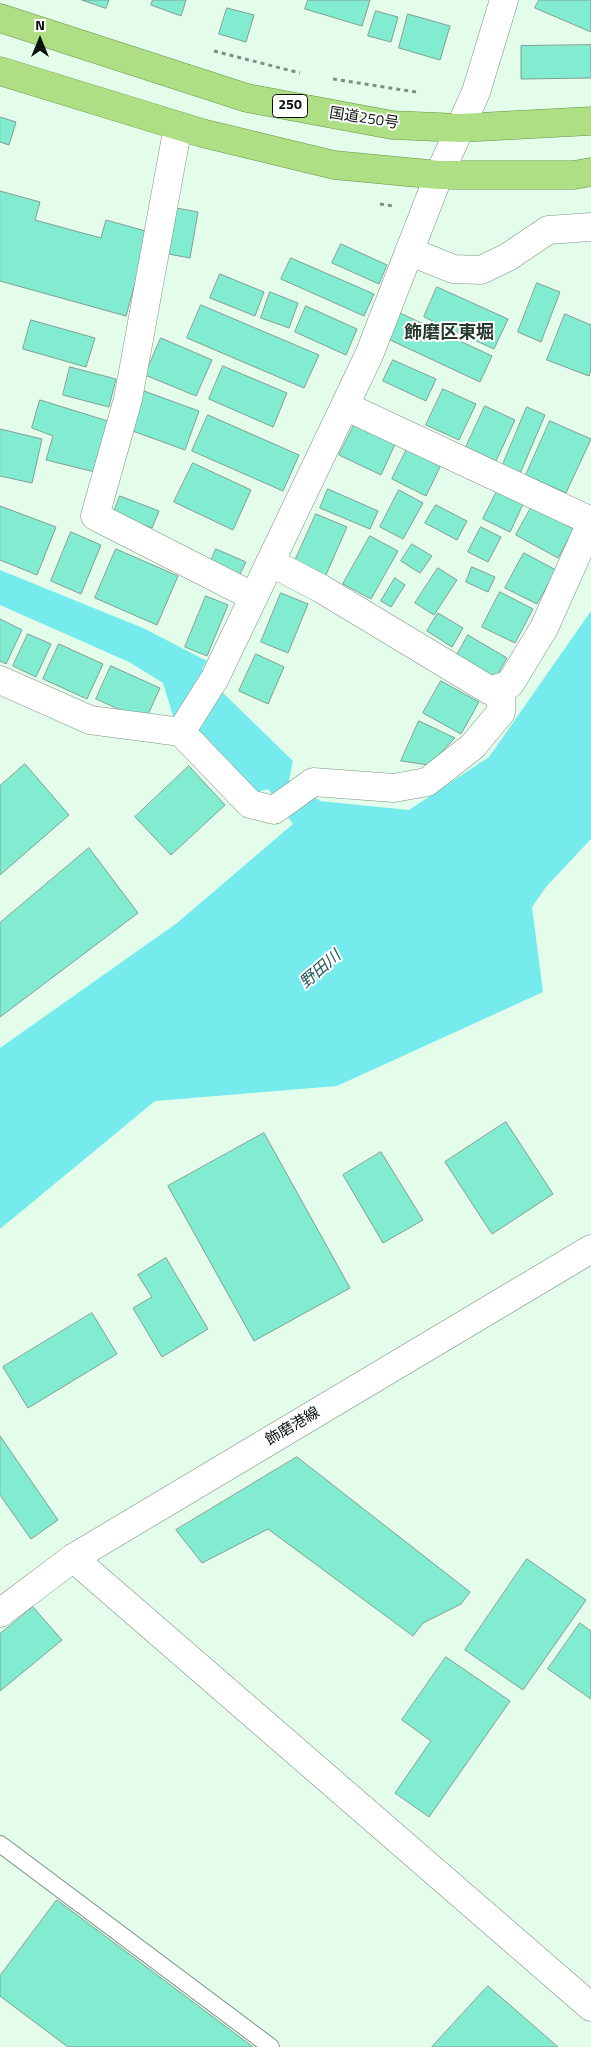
<!DOCTYPE html>
<meta charset="utf-8">
<style>
body{margin:0}
#map{position:relative;width:591px;height:2047px;overflow:hidden;background:#e3fdea;font-family:"Titillium Web",sans-serif}
canvas{display:block}
.north{position:absolute;left:15px;top:15px;width:50px;height:50px;-webkit-text-stroke:4px #fff;paint-order:stroke;rotate:0deg;font-size:14px;font-weight:700;line-height:20px;text-align:center;color:#09110c}
.north::after{content:'';display:block;margin:auto;width:18px;height:22px;background:#09110c;clip-path:polygon(50% 0,100% 100%,50% 72%,0 100%)}
</style>
<div id="map">
<canvas width="591" height="2047"></canvas>
<div class="north">N</div>
</div>
<script>
const context = document.querySelector('canvas').getContext('2d');
context.lineJoin = 'round';
function fill(path, color) {
  context.fillStyle = color;
  context.fill(path, 'evenodd');
}
function stroke(path, color, width, dash) {
  context.strokeStyle = color;
  context.lineWidth = width;
  context.lineCap = dash ? 'butt' : 'round';
  context.setLineDash(dash || []);
  context.stroke(path);
}
function label(font, color, halo, rows, align = 'center') {
  context.font = font + ' "Titillium Web","Noto Sans JP",sans-serif';
  context.lineWidth = 4;
  context.setLineDash([]);
  context.textBaseline = 'middle';
  context.strokeStyle = halo;
  context.fillStyle = color;
  for (const [text, x, y, turn = 0] of rows) {
    context.save();
    context.translate(x, y);
    context.rotate((+turn || 0) * Math.PI / 180);
    context.textAlign = isNaN(turn) ? turn : align;
    if (halo) context.strokeText(text, 0, 0);
    context.fillText(text, 0, 0);
    context.restore();
  }
}
const water = new Path2D(`
 M0 570 143 628 207 661 202 669 217 687 293 761 289 780 320 801 409 810 489 757 591 611V839L546 887 532 907 543 992 337 1086 155 1101 0 1229V1048L177 923 293 824 268 789 257 792 198 729 173 716 163 683 129 662 0 605Z`);
const building = new Path2D(`
 M82 0H109L106 8Z
 M153 0H186L181 16 151 5Z
 M308 0H370L362 26 305 9Z
 M539 0H591V32L535 8Z
 M227 8 254 15 246 42 219 34Z
 M376 11 398 17 391 42 368 36Z
 M408 14 450 26 440 60 399 48Z
 M591 45V78L521 79V46Z
 M0 117 16 122 9 145 0 142Z
 M0 191 40 202 35 220 101 238 106 220 149 232 126 316 0 281Z
 M176 208 198 212 190 258 168 254Z
 M341 244 387 265 379 284 332 263Z
 M291 258 374 294 364 316 281 279Z
 M220 274 264 292 255 316 210 298Z
 M537 283 560 292 541 342 518 332Z
 M437 287 508 319 494 349 424 317Z
 M270 292 298 303 289 328 261 318Z
 M201 305 319 355 304 388 187 338Z
 M306 306 357 329 346 355 295 332Z
 M400 313 492 356 480 382 388 339Z
 M565 314 591 325V370L589 376 547 360Z
 M31 320 95 338 86 367 23 349Z
 M161 338 212 360 196 396 145 375Z
 M393 360 436 379 426 401 383 381Z
 M223 366 287 393 273 427 209 399Z
 M70 367 116 379 109 407 63 395Z
 M443 389 476 404 459 440 426 425Z
 M144 391 199 411 185 450 130 430Z
 M40 400 111 422 95 472 46 460 53 436 32 428Z
 M485 406 515 420 496 461 466 447Z
 M527 407 545 415 519 476 501 469Z
 M208 415 299 455 283 491 192 451Z
 M550 421 591 439 566 493 526 475Z
 M355 423 396 442 381 475 339 455Z
 M0 429 42 439 32 483 0 476Z
 M408 447 442 463 426 496 392 479Z
 M193 463 251 490 233 530 174 502Z
 M500 485 526 498 510 532 483 519Z
 M328 489 378 511 370 529 320 508Z
 M399 490 423 503 403 539 380 527Z
 M120 496 159 511 152 528 113 514Z
 M436 505 467 521 457 540 425 523Z
 M0 506 56 527 37 575 0 560Z
 M532 506 574 529 558 558 516 535Z
 M316 514 347 527 325 577 294 563Z
 M481 527 501 537 488 562 468 552Z
 M71 532 101 545 81 594 51 581Z
 M370 536 398 551 371 599 343 584Z
 M412 544 432 556 420 573 401 561Z
 M116 549 178 576 157 625 95 598Z
 M216 549 246 562 238 578 209 566Z
 M524 553 556 570 537 604 505 588Z
 M472 567 495 577 488 592 466 582Z
 M438 568 457 580 434 615 415 603Z
 M395 578 405 585 391 607 381 601Z
 M500 592 533 609 515 643 482 627Z
 M281 593 308 604 288 653 261 642Z
 M206 596 228 605 207 656 185 647Z
 M438 613 463 628 452 647 427 631Z
 M0 619 22 630 6 664 0 661Z
 M28 634 51 644 36 677 13 666Z
 M468 635 507 658 495 679 456 657Z
 M59 644 103 664 87 699 43 679Z
 M256 654 284 667 268 704 239 691Z
 M111 666 160 688 145 721 96 699Z
 M441 681 479 702 461 734 423 713Z
 M419 721 455 738 429 765 401 761Z
 M25 764 69 815 0 875V786Z
 M189 766 225 805 171 855 135 817Z
 M89 848 138 913 0 1017V923Z
 M506 1122 553 1194 492 1234 445 1162Z
 M264 1133 350 1288 254 1341 168 1186Z
 M381 1152 423 1220 383 1243 343 1175Z
 M166 1258 208 1329 162 1357 133 1308 152 1297 138 1275Z
 M92 1313 117 1354 28 1408 3 1367Z
 M0 1436 58 1520 31 1539 0 1495Z
 M297 1457 470 1592 461 1604 423 1623 413 1636 268 1529 202 1563 176 1530Z
 M527 1559 586 1600 523 1690 465 1650Z
 M33 1607 62 1640 0 1691V1634Z
 M580 1623 591 1631V1699L548 1669Z
 M446 1657 510 1701 429 1817 395 1793 431 1741 402 1720Z
 M57 1900 253 2047H68L0 1996V1976Z
 M488 1986 558 2047H432Z`);
const path = new Path2D(`
 M214 51 300 73
 M333 79 416 92
 M380 204 393 206`);
const service = new Path2D(`
 M0 1844 271 2047`);
const minor = new Path2D(`
 M178 126 128 399 95 516 254 597
 M409 251 453 269 481 270 508 257 548 230 591 227
 M345 406 591 521
 M270 562 320 588 491 691 510 684 544 628 591 523
 M0 680 90 720 181 732 250 804 274 810 313 782 394 788 427 782 473 746 501 712V687
 M181 732 215 678 369 355 439 175 476 92 504 0`);
const tertiary = new Path2D(`
 M73 1558 591 2007`);
const secondary = new Path2D(`
 M0 1613 73 1558 591 1249`);
const trunk = new Path2D(`
 M0 18 247 98 392 125 460 128 591 121
 M0 71 202 133 334 165 439 175H574L591 172`);
const shields = [
 [290,106,35]
];
const shieldNames = [
 ["250",290,106]
];
const streetNames = [
 ["国道250号",364,119,9],
 ["飾磨港線",293,1427,-31]
];
const waterNames = [
 ["野田川",321,970,-41]
];
const quarterNames = [
 ["飾磨区東堀",449,334]
];
fill(water, '#76ebee');
fill(building, '#82ecd1');
stroke(building, '#809e95', 1);
stroke(service, '#7b9281', 18);
stroke(minor, '#7b9281', 29);
stroke(tertiary, '#7b9281', 29);
stroke(secondary, '#7b9281', 29);
stroke(trunk, '#679246', 29);
stroke(path, '#7d8e82', 3, [4, 4]);
stroke(service, '#fff', 16);
stroke(minor, '#fff', 28);
stroke(tertiary, '#fff', 28);
stroke(secondary, '#fff', 28);
stroke(trunk, '#aedf84', 28);
for (const [x, y, w] of shields) {
  const box = new Path2D();
  box.roundRect(x - w / 2, y - 11.5, w, 23, 4);
  context.fillStyle = '#fff';
  context.fill(box);
  stroke(box, '#09110c', 1);
}
label('bold 14px', '#09110c', null, shieldNames);
label('15px', '#09110c', '#fff', streetNames);
label('italic 16px', '#215556', '#fff', waterNames);
label('bold 18px', '#253a2c', '#fff', quarterNames);
</script>
